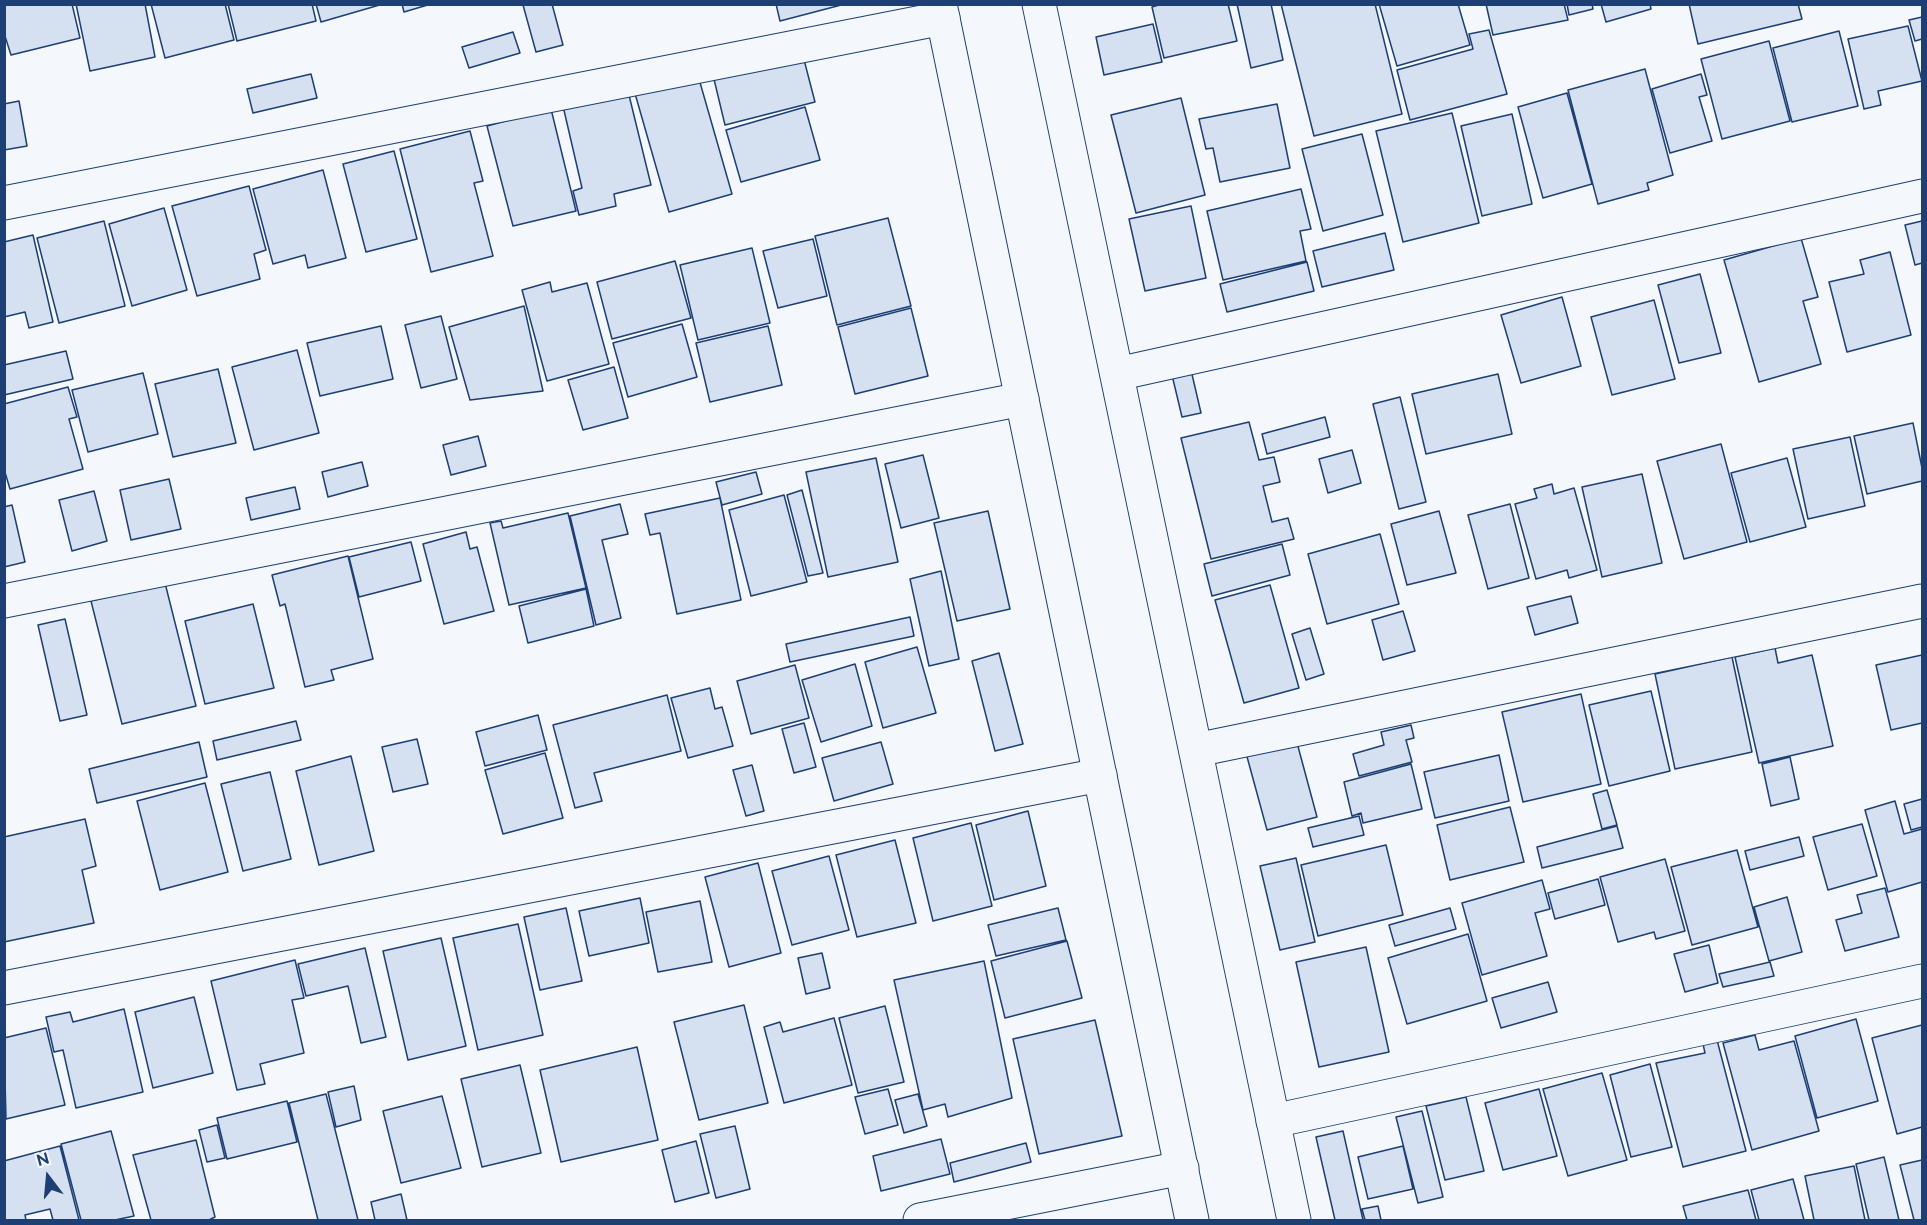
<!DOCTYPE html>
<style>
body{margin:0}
#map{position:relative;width:1927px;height:1225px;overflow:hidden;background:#f4f7fb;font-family:Raleway,sans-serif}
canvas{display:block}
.frame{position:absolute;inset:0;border:6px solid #1d3f73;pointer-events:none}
.north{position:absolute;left:18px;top:1147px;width:60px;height:60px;-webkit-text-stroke:4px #f4f7fb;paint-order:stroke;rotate:344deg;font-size:16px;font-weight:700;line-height:24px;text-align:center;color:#1d3f73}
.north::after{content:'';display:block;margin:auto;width:21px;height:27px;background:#1d3f73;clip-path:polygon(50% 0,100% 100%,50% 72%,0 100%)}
</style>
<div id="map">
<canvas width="1927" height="1225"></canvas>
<div class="frame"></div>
<div class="north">N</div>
</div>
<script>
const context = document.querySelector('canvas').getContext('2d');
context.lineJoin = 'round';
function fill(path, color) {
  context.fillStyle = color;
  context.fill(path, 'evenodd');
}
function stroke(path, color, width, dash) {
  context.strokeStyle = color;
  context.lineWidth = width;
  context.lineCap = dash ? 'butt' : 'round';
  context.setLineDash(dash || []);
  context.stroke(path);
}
const building = new Path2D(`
 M4 4H72L80 38 11 55 4 33Z
 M76 4H145L155 57 90 71Z
 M151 4H225L234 40 165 58Z
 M228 4H312L316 21 237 41Z
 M316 4H383L321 22Z
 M402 4H431L404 12Z
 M552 4 563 45 536 52 523 5Z
 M776 4H845L780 21Z
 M1162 4H1228L1237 41 1164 58 1152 7Z
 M1237 4H1271L1283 60 1251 68Z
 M1281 4H1375L1402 114 1314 136Z
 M1379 4H1458L1470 45 1397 66Z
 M1486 4H1564L1568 20 1493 35Z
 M1567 4H1592L1593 9 1569 15Z
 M1601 4H1650L1651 9 1606 22Z
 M1689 4H1798L1802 19 1698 44Z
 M1922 17V39L1915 41 1909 20Z
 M1153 24 1162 62 1104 75 1096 37Z
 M1908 26 1922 81 1878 91 1881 105 1864 109 1848 39Z
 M1489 30 1507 94 1410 120 1397 70 1473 49 1469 34Z
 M1839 31 1858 106 1792 122 1773 48Z
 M513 32 520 53 469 68 462 47Z
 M1769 41 1790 121 1722 139 1701 59Z
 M802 52 815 102 725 125 713 75Z
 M1645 69 1673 175 1647 183 1649 190 1598 204 1568 90Z
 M697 72 732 194 669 212 634 90Z
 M311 74 317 98 253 113 247 89Z
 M1701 74 1707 95 1699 97 1712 141 1670 153 1652 89Z
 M628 91 651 185 614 194 616 206 579 215 573 191 582 188 563 106Z
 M1567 93 1592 184 1543 198 1518 107Z
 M1181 98 1205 195 1136 213 1111 115Z
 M19 101 27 146 4 150V104Z
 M1277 104 1290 168 1220 182 1213 148 1206 149 1199 119Z
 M805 107 820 160 741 182 726 130Z
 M551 109 576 211 513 226 487 126Z
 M1452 113 1479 223 1403 242 1376 131Z
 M1512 114 1532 204 1482 216 1461 126Z
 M470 131 483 181 474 183 493 256 431 272 400 149Z
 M1362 134 1383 215 1323 231 1302 149Z
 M394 151 417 239 366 252 343 164Z
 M323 170 346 258 308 268 305 255 273 264 253 189Z
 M249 186 266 250 254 254 260 279 197 296 172 206Z
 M1301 189 1311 229 1300 231 1306 261 1223 280 1207 211Z
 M1191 206 1206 278 1145 291 1129 219Z
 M164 208 187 290 132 306 109 224Z
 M888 218 911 306 837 325 815 236Z
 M104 221 125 306 59 323 37 238Z
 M1922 221V267V263L1915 265 1905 225Z
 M1385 233 1394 270 1322 287 1313 251Z
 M33 235 53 322 29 328 25 312 4 317V242Z
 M1801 238 1818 297 1803 301 1821 364 1759 382 1724 260Z
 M813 239 827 296 778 308 763 251Z
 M752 248 770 323 698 340 680 265Z
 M1890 252 1911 335 1847 352 1829 282 1864 274 1860 260Z
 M675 261 691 318 612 339 597 282Z
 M1307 262 1314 291 1227 312 1220 284Z
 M1700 274 1721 353 1679 363 1658 285Z
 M550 282 552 292 587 283 609 364 547 381 522 290Z
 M1562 297 1581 366 1521 383 1501 315Z
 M1654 300 1675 379 1612 395 1591 317Z
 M524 306 543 391 470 400 449 327Z
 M911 308 928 376 855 394 838 327Z
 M441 316 457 379 421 388 405 325Z
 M682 324 697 377 628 397 613 343Z
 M381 326 393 379 320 396 307 343Z
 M768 326 782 385 710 402 696 343Z
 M297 350 319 433 254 450 232 367Z
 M66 351 73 379 4 395V365Z
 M614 367 628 418 583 430 568 380Z
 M218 369 236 443 173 457 155 384Z
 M1191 370 1201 413 1182 417 1172 375Z
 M143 373 158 434 88 452 72 390Z
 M1498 374 1512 434 1426 454 1412 394Z
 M68 387 77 417 69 419 83 469 10 489 4 469V404Z
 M1400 397 1426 502 1399 509 1373 404Z
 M1325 417 1330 437 1267 454 1262 434Z
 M1249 422 1259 460 1274 457 1280 482 1263 486 1272 522 1288 518 1294 539 1211 559 1181 438Z
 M1913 423 1922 468V481L1867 494 1854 436Z
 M478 436 486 466 451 475 443 445Z
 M1850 437 1865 506 1808 519 1793 449Z
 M1721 444 1747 542 1684 559 1657 461Z
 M1352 450 1361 483 1328 493 1319 459Z
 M923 455 939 518 901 528 885 464Z
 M876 458 898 562 828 577 806 472Z
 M1787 458 1806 527 1750 542 1731 473Z
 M362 462 368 486 328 497 322 472Z
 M756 472 762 494 722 505 716 482Z
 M1642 474 1662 563 1602 577 1582 487Z
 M169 479 181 529 131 540 120 490Z
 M1552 484 1554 494 1574 488 1597 570 1569 578 1567 570 1536 579 1515 504 1537 498 1534 489Z
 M295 487 300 509 251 520 246 498Z
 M802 490 823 573 808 576 787 495Z
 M94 491 107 541 72 551 59 500Z
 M784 495 807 582 751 596 729 510Z
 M720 498 741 600 677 614 660 533 650 535 645 514Z
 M620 504 628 534 602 540 621 618 596 625 570 516Z
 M1510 504 1529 578 1488 589 1468 515Z
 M12 505 25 562 4 567V507Z
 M988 511 1010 609 957 621 934 523Z
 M1439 511 1456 573 1407 585 1391 524Z
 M568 513 586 588 509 605 490 523 501 521 503 528Z
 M466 532 470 549 477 547 494 611 444 624 423 544Z
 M1380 534 1399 604 1327 624 1308 554Z
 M411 542 421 581 359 597 349 557Z
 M1282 544 1290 575 1212 596 1204 564Z
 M348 556 373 659 331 670 334 680 305 687 285 604 280 606 272 575Z
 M941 571 959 659 929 666 910 579Z
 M165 583 196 706 122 724 91 601Z
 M1270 585 1299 688 1244 703 1215 600Z
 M586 589 594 626 528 643 519 606Z
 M1571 596 1578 623 1535 635 1527 607Z
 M253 604 274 688 205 704 185 621Z
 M1403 611 1415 651 1383 660 1372 620Z
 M910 617 914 636 790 662 786 644Z
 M65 619 87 715 60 721 38 625Z
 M1310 628 1324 674 1306 680 1292 634Z
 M917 647 936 713 883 728 865 662Z
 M1775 648 1778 663 1812 655 1833 746 1759 763 1735 657Z
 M999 653 1023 744 995 751 972 661Z
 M1922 655V723L1891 730 1876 665Z
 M1732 657 1752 752 1675 769 1655 674Z
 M855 664 872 726 821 742 802 680Z
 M795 665 809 718 751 734 737 681Z
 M710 688 715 709 722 707 733 746 688 758 671 698Z
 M1651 691 1670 771 1609 786 1589 705Z
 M1581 694 1601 784 1523 802 1502 712Z
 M667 695 681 751 594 773 602 801 575 808 553 725Z
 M538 715 547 750 485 766 476 732Z
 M296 721 301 740 217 760 213 741Z
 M804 723 816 767 794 773 782 729Z
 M1411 725 1414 738 1406 740 1412 762 1359 776 1353 754 1384 745 1381 732Z
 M417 739 428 784 393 792 382 747Z
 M1296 739 1317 817 1267 830 1246 753Z
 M199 742 207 777 97 803 89 769Z
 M881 742 893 784 834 801 822 758Z
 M545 753 563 818 503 834 485 770Z
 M1499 755 1509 801 1435 818 1424 772Z
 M351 756 374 851 319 865 296 771Z
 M1790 757 1799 799 1771 806 1762 764Z
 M1411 764 1422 809 1363 823 1361 813 1352 816 1344 782Z
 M752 765 764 811 746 816 733 770Z
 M270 772 291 859 243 871 221 784Z
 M205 783 228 872 160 890 137 801Z
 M1607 790 1617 825 1602 829 1593 794Z
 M1922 799V827L1911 830 1904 804Z
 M1895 801 1904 834 1922 829V882L1888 892 1865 810Z
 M1510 807 1524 862 1450 880 1437 825Z
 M1028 811 1046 886 994 900 976 825Z
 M1359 816 1364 835 1313 847 1308 828Z
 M85 819 96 866 82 870 94 923 4 942V837Z
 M971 823 992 906 933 921 913 838Z
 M1862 824 1877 876 1828 890 1813 837Z
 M1617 826 1623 848 1542 868 1537 847Z
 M1799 837 1804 856 1750 870 1745 851Z
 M895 840 916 923 857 937 836 855Z
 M1386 845 1403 915 1318 936 1301 865Z
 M1737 850 1758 927 1692 945 1671 867Z
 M829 856 849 930 792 945 772 871Z
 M1296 858 1315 942 1280 950 1260 866Z
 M1665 859 1685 931 1656 939 1654 932 1618 942 1600 877Z
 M758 863 781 953 729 967 705 877Z
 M1598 879 1605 905 1555 919 1548 893Z
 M1542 880 1550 909 1535 913 1547 956 1482 975 1462 903Z
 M1885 888 1899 937 1845 951 1836 920 1862 913 1857 895Z
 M1787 897 1802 952 1769 961 1754 907Z
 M640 898 649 943 589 956 579 911Z
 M700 901 712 962 658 972 646 912Z
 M566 908 582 981 540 990 524 917Z
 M1058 908 1066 940 996 956 988 925Z
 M1450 908 1456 929 1395 946 1389 925Z
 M518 924 543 1035 478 1050 453 938Z
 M1468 934 1487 1001 1407 1024 1388 958Z
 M441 938 466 1046 408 1060 383 951Z
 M1067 941 1082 998 1005 1018 991 961Z
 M1709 945 1718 983 1685 992 1674 954Z
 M1366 947 1389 1052 1319 1067 1296 962Z
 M365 948 386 1037 361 1043 348 986 306 996 298 964Z
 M822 953 830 988 806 994 798 958Z
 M295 960 304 998 292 1000 304 1053 260 1064 265 1084 237 1090 211 981Z
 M984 961 1012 1098 948 1117 945 1104 923 1110 894 980Z
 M1770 962 1774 976 1723 987 1719 974Z
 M1548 982 1557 1012 1501 1028 1492 998Z
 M194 997 213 1073 153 1088 135 1012Z
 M744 1005 768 1103 699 1120 674 1022Z
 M885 1006 904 1082 858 1093 839 1018Z
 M124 1009 143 1092 76 1108 63 1050 54 1052 46 1017 70 1012 73 1022Z
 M834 1018 852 1085 784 1103 764 1027 780 1022 783 1032Z
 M1856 1019 1878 1101 1817 1118 1795 1036Z
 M1095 1020 1122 1136 1039 1154 1013 1039Z
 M1922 1025V1127L1897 1134 1872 1038Z
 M46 1028 65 1105 6 1119 4 1038Z
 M1755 1035 1759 1050 1794 1041 1819 1131 1752 1150 1723 1043Z
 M1717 1040 1746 1151 1683 1167 1656 1063 1705 1053 1703 1044Z
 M637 1047 658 1140 561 1162 540 1070Z
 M1650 1064 1672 1147 1631 1157 1610 1075Z
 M520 1065 541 1153 482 1167 461 1079Z
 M1602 1073 1627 1160 1568 1176 1543 1089Z
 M354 1086 361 1120 336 1127 328 1092Z
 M888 1089 898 1125 865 1134 855 1097Z
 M1539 1089 1557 1156 1503 1170 1485 1103Z
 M326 1094 358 1220H318L289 1103Z
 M918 1094 927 1126 904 1133 895 1100Z
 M442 1096 461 1168 401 1183 383 1111Z
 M1466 1097 1484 1171 1445 1180 1426 1106Z
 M287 1101 297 1142 227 1159 217 1118Z
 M1422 1111 1443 1197 1418 1203 1396 1117Z
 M217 1125 225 1158 207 1162 199 1130Z
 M735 1126 750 1189 716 1198 700 1134Z
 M111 1131 134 1216 115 1220H81L61 1144Z
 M1343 1131 1363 1220H1335L1316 1137Z
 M941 1139 950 1174 881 1191 873 1156Z
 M196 1140 215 1217 209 1220H151L133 1155Z
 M696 1141 709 1193 675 1202 662 1150Z
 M1026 1143 1031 1162 954 1182 950 1163Z
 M60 1146 79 1220H53L50 1209 25 1215 26 1220H4V1161Z
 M1403 1146 1413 1189 1368 1199 1358 1157Z
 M1884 1157 1899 1220H1869L1856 1164Z
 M1922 1160V1220H1914L1900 1165Z
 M1854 1166 1865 1220H1814L1805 1176Z
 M1793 1179 1804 1220H1759L1751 1190Z
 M1748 1190 1756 1220H1687L1683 1206Z
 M401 1194 407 1220H375L371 1202Z
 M1378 1206 1381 1220H1365L1362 1209Z`);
const street = new Path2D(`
 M4 203 943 18
 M1117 374 1922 196
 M4 601 1022 399
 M1196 750 1922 601
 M4 988 1100 775
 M1273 1121 1922 981
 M920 1220 1182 1168`);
const secondary = new Path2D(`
 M940 4 1192 1220
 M1039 4 1294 1220`);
fill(building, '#d5e0f0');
stroke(building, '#1d3f73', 1.5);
stroke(street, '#1d3f73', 35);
stroke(secondary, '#1d3f73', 35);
stroke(street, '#f4f7fb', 33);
stroke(secondary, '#f4f7fb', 33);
</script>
